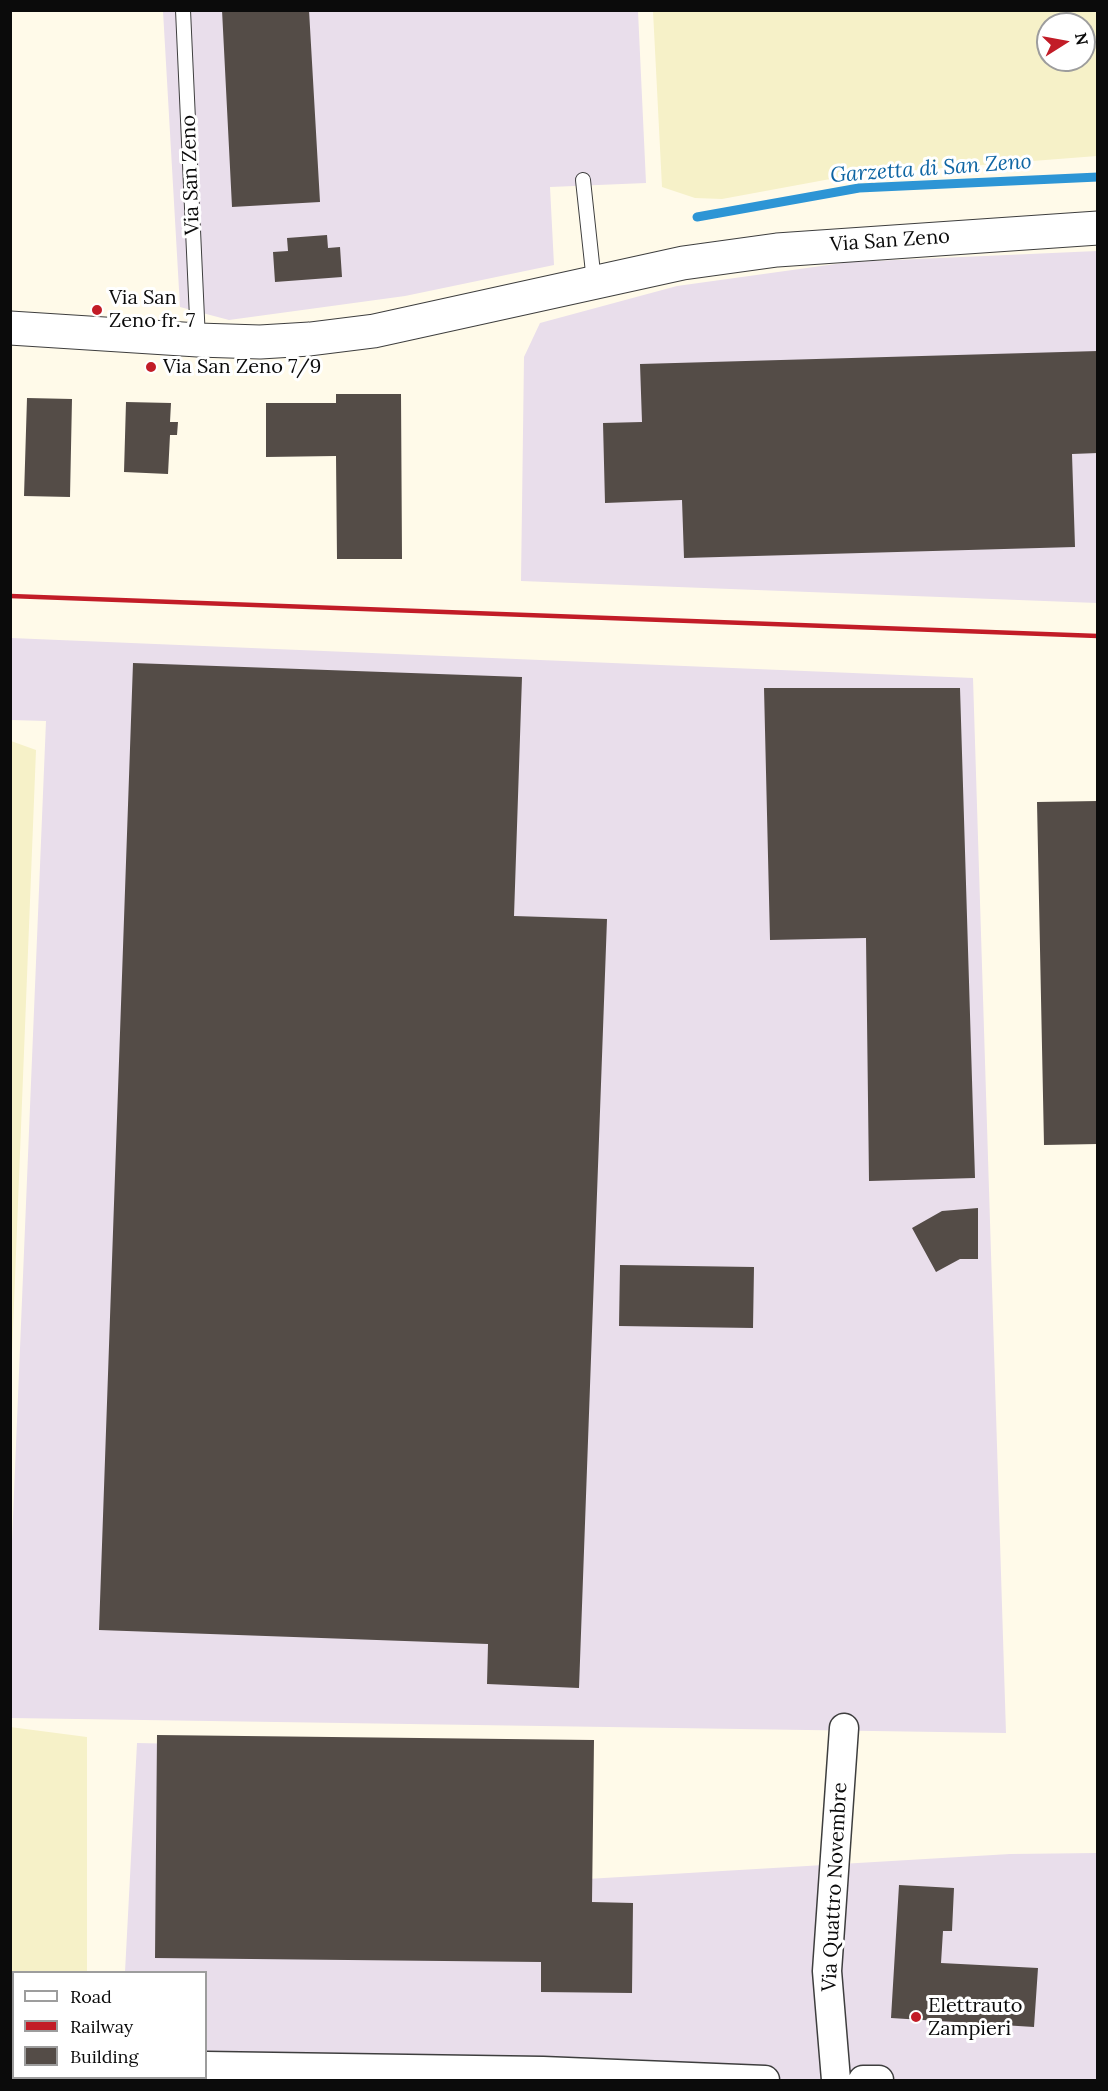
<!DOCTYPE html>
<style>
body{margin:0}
#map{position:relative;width:1108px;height:2091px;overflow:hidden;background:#fffae9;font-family:Lora,serif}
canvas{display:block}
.frame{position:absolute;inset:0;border:12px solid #0b0b0b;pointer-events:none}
.legend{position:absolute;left:12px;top:1971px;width:195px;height:108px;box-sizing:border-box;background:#fff;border:2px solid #9d9d9d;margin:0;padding:8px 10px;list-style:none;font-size:18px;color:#0b0b0b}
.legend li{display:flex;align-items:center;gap:12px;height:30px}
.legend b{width:30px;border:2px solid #9d9d9d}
.north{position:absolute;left:1036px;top:12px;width:60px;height:60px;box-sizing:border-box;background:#fff;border:2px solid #9d9d9d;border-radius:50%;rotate:79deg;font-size:16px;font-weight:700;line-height:24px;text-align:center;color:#0b0b0b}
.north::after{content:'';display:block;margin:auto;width:21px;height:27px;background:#c21c27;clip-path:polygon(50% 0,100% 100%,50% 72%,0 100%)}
</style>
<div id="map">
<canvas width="1108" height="2091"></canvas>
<div class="frame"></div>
<ul class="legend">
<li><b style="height:8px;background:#fff"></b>Road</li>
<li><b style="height:8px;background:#c21c27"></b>Railway</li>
<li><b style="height:16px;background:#544c47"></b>Building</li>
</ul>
<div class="north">N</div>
</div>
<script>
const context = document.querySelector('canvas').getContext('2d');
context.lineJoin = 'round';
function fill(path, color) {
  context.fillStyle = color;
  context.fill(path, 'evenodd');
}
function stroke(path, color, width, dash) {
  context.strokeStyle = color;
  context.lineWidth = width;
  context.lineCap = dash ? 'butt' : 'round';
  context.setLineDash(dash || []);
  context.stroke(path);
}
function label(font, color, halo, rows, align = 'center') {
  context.font = font + ' Lora,serif';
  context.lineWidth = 6;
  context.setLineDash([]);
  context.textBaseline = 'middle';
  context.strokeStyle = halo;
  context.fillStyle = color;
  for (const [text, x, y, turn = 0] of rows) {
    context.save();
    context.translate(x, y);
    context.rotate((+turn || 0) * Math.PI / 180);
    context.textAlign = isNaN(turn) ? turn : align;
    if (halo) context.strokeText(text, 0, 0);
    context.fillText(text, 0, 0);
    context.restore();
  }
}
const industrial = new Path2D(`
 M163 11H638L646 183 550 187 554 265 405 296 229 320 180 307Z
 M1097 251V603L521 581 524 357 540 323 677 286 850 262Z
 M11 638 973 678 1006 1733 11 1718V1565L46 721 11 720Z
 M137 1743 583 1753 587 1879 1010 1854 1097 1853V2080H119V2078H206V1972H125Z`);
const farmland = new Path2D(`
 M653 11H1097V156L852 175 722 199 695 198 662 187ZM1048 24H1084V60H1048Z
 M11 741 36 750 11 1379 10 741Z
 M10 1727 87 1737V1972H14V2071H11Z`);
const stream = new Path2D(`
 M697 217 859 188 1098 177`);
const building = new Path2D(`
 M222 10H309L320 202 232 207Z
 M327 235 328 248 340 247 342 277 275 282 273 252 288 251 287 238Z
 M1098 351V453L1072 454 1075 547 684 558 682 500 605 503 603 423 642 422 640 364Z
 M336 394H401L402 559H337L336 456 266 457V403H336Z
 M27 398 72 399 70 497 24 496Z
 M126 402 171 403 170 422H178L177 435H170L168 474 124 472Z
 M133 663 522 677 514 916 607 919 579 1688 487 1684 488 1644 99 1630Z
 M764 688H960L975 1178 869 1181 866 938 770 940Z
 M1098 801V1144L1044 1145 1037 802Z
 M978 1208V1259H960L936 1272 912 1228 942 1211Z
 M620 1265 754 1267 753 1328 619 1326Z
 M157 1735 594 1740 592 1902 633 1903 632 1993 541 1992V1962L155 1958Z
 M899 1885 954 1888 952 1931H943L941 1963 1038 1968 1034 2027 891 2018Z`);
const service = new Path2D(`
 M183 10 198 340
 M583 180 594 282`);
const minor = new Path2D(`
 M206 2066 543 2071 765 2080
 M144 2080 145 2078
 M836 2080 827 1971 844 1728
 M863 2080H879`);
const tertiary = new Path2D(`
 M10 328 198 340 260 342 310 339 374 331 683 263 777 250 1098 228`);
const rail = new Path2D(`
 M10 596 1098 636`);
const markers = [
 [97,310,6,"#c21c27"],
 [151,367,6,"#c21c27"],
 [916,2017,6,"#c21c27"]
];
const streetNames = [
 ["Via San Zeno",191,175,-92],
 ["Via San Zeno",890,241,-4],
 ["Via Quattro Novembre",835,1887,-87]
];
const poiNames = [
 ["Via San",109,298],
 ["Zeno fr. 7",109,321],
 ["Via San Zeno 7/9",163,367],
 ["Elettrauto",928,2006],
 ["Zampieri",928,2029]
];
const waterNames = [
 ["Garzetta di San Zeno",931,169,-4]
];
fill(industrial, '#e9deeb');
fill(farmland, '#f6f1c8');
stroke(stream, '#2d95d5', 9);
fill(building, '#544c47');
stroke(service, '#3e3e3e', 16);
stroke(minor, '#3e3e3e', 31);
stroke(tertiary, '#3e3e3e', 35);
stroke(service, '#fff', 14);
stroke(minor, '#fff', 28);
stroke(tertiary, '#fff', 33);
stroke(rail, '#c21c27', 4.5);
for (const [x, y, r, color] of markers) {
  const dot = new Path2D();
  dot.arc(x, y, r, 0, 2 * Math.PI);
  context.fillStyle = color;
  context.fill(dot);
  stroke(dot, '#fff', 2);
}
label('20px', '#0b0b0b', '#fff', streetNames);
label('20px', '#0b0b0b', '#fff', poiNames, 'left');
label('italic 21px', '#0e65a3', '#fff', waterNames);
</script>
